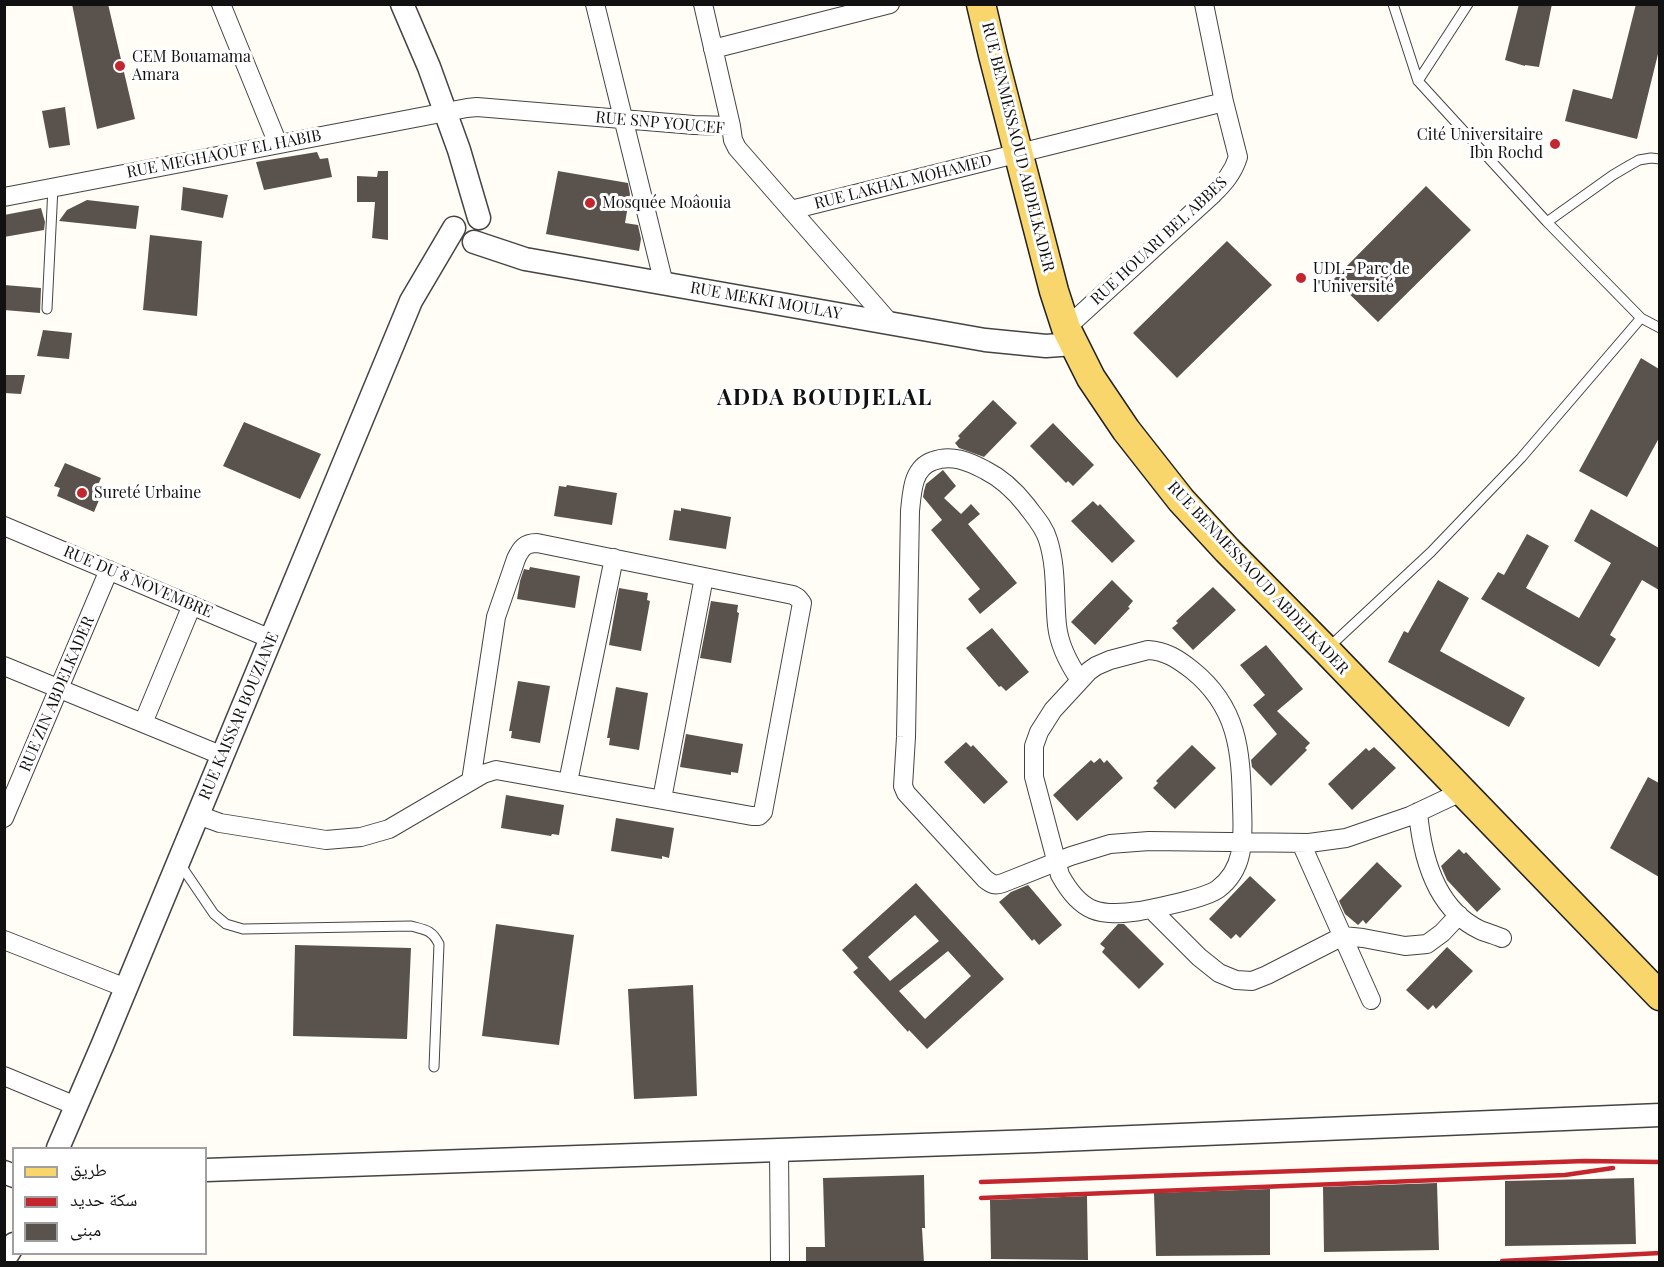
<!DOCTYPE html>
<meta charset="utf-8">
<style>
body{margin:0}
#map{position:relative;width:1664px;height:1267px;overflow:hidden;background:#fffdf5;font-family:"Playfair Display","Noto Naskh Arabic",serif}
canvas{display:block}
.frame{position:absolute;inset:0;border:6px solid #111;pointer-events:none}
.legend{position:absolute;left:12px;top:1147px;width:195px;height:108px;box-sizing:border-box;background:#fff;border:2px solid #a0a0a0;margin:0;padding:8px 10px;list-style:none;font-size:18px;color:#111}
.legend li{display:flex;align-items:center;gap:12px;height:30px}
.legend b{width:30px;border:2px solid #a0a0a0}
</style>
<div id="map">
<canvas width="1664" height="1267"></canvas>
<div class="frame"></div>
<ul class="legend">
<li><b style="height:8px;background:#f9d66b"></b>طريق</li>
<li><b style="height:8px;background:#c4262e"></b>سكة حديد</li>
<li><b style="height:16px;background:#5a524d"></b>مبنى</li>
</ul>
</div>
<script>
const context = document.querySelector('canvas').getContext('2d');
context.lineJoin = 'round';
function fill(path, color) {
  context.fillStyle = color;
  context.fill(path, 'evenodd');
}
function stroke(path, color, width, dash) {
  context.strokeStyle = color;
  context.lineWidth = width;
  context.lineCap = dash ? 'butt' : 'round';
  context.setLineDash(dash || []);
  context.stroke(path);
}
function label(font, color, halo, rows, align = 'center') {
  context.font = font + ' "Playfair Display",serif';
  context.lineWidth = 6;
  context.setLineDash([]);
  context.textBaseline = 'middle';
  context.strokeStyle = halo;
  context.fillStyle = color;
  for (const [text, x, y, turn = 0] of rows) {
    context.save();
    context.translate(x, y);
    context.rotate((+turn || 0) * Math.PI / 180);
    context.textAlign = isNaN(turn) ? turn : align;
    if (halo) context.strokeText(text, 0, 0);
    context.fillText(text, 0, 0);
    context.restore();
  }
}
const building = new Path2D(`
 M72 4H108L135 119 97 129Z
 M1519 4H1552L1539 67 1525 65V66L1505 60Z
 M1636 4H1659V50L1637 139 1565 121 1573 89 1612 99Z
 M65 107 70 145 49 148 42 111Z
 M317 152 320 159 328 158 332 177 264 190 256 162Z
 M378 171H388V240L372 238 375 202H357V176L377 177Z
 M558 171 628 183 630 194 625 223 638 225 641 239 639 251 546 234Z
 M1426 186 1471 230 1378 322 1334 279Z
 M183 187 228 195 223 218 181 210Z
 M87 200 139 206 136 229 59 221 67 210Z
 M41 208 45 222 44 230 4 237V215Z
 M150 235 202 241 197 316 143 310Z
 M1227 241 1272 285 1177 378 1133 333Z
 M4 285 41 288 40 313 4 310Z
 M43 330 72 333 69 359 37 356Z
 M1641 358 1659 369V438L1627 497 1579 471Z
 M4 375H25L21 394 4 393Z
 M993 400 1017 423 984 457 959 448 955 443 960 438 958 436Z
 M244 422 321 454 300 499 223 466Z
 M1053 423 1094 465 1073 486 1068 481 1066 483 1030 446Z
 M65 463 101 478 96 490 102 493 94 512 57 496 60 488 54 486Z
 M943 470 956 486 944 498 961 514 971 504 980 514 968 524 1017 583 980 614 968 599 980 589 931 530 942 520 923 497 924 491 926 484Z
 M567 485 617 493 612 525 554 516 559 486 566 487Z
 M1093 501 1098 506 1100 504 1135 541 1112 563 1071 521Z
 M681 508 731 517 726 549 669 540 674 510 681 511Z
 M1591 509 1659 548V590L1642 580 1610 635 1616 639 1599 667 1481 599 1498 572 1504 575 1527 534 1549 546 1526 588 1579 618 1611 563 1574 541Z
 M530 567 580 576 575 608 517 599 520 581 524 569 529 570Z
 M1112 580 1133 601 1128 607 1130 608 1095 645 1071 622Z
 M1438 580 1469 598 1440 651 1525 698 1509 727 1388 662 1404 631 1408 633Z
 M1213 587 1236 610 1193 650 1172 628 1178 623 1176 621Z
 M619 588 648 593 647 600 650 601 641 651 609 645Z
 M711 601 738 605 737 612 739 613 731 663 700 658Z
 M992 628 1029 672 1006 691 1001 686 999 687 966 648Z
 M1266 645 1303 689 1277 711 1310 743 1305 748 1307 750 1271 786 1252 767 1251 760 1277 734 1253 705 1265 695 1240 665Z
 M518 681 550 686 540 743 511 738 512 731H509Z
 M616 687 648 693 639 750 609 745 610 738H607Z
 M686 734 743 744 738 773 731 772V775L680 767Z
 M966 742 971 747 973 745 1008 782 984 804 944 762Z
 M1192 745 1216 768 1175 809 1153 788 1158 783 1156 781Z
 M1374 747 1396 768 1352 810 1328 784 1366 748 1369 751Z
 M1100 758 1104 763 1107 760 1123 778 1077 821 1053 795 1091 760 1094 763Z
 M1648 777 1659 783V877L1610 848Z
 M506 795 564 805 559 835 552 834 551 836 501 828Z
 M616 818 674 828 669 858 662 856V859L611 851Z
 M1459 849 1464 854 1466 852 1501 889 1477 912 1447 880 1441 866Z
 M1377 862 1402 886 1366 924 1363 920 1358 925 1345 914 1339 901Z
 M1250 876 1276 900 1240 938 1236 934 1231 939 1209 919Z
 M916 883 1004 979 927 1049 909 1030 908 1032 853 972 858 968 842 950ZM915 915 939 941 890 981 868 957ZM948 951 971 976 925 1019 899 991Z
 M1028 885 1062 925 1039 945 1034 939 1032 941 999 902 1011 892Z
 M496 924 574 935 559 1045 482 1036Z
 M1118 924H1124L1164 964 1139 989 1102 952 1105 948 1100 944Z
 M295 945 411 948 407 1039 293 1036Z
 M1447 947 1473 971 1436 1009 1433 1005 1428 1010 1406 990Z
 M693 985 697 1096 634 1099 628 989Z
 M924 1175 925 1228H922L924 1263H806V1247H825L823 1178Z
 M1634 1178 1636 1244 1505 1246V1181Z
 M1437 1183 1439 1250 1324 1252 1323 1187Z
 M1270 1189V1255L1156 1256 1154 1193Z
 M1087 1196 1088 1260 991 1259 990 1200Z`);
const service = new Path2D(`
 M1418 81 1468 4
 M1547 222 1613 175 1630 165 1639 160 1651 158 1660 159
 M47 309 53 187
 M1641 318 1660 328
 M1328 648 1431 552 1521 458 1641 318 1547 222 1418 81 1393 4
 M180 864 214 914 226 924 243 929 411 926C426 930 432 930 439 944L434 1067`);
const minor = new Path2D(`
 M221 4 278 144
 M595 4 664 284
 M703 4 731 126
 M713 49 890 4
 M4 197 467 108 477 107 694 125 731 126 733 140 737 148 890 323
 M791 210 1224 102
 M1066 328 1213 194C1224 183 1233 173 1238 157L1224 102 1204 4
 M4 526 271 639
 M1148 650C1166 651 1178 659 1192 670 1238 707 1241 751 1242 805 1243 836 1246 868 1218 889 1206 898 1156 908 1140 911 1099 917 1081 913 1060 875L1034 777V746L1039 732 1053 710 1089 671 1096 666 1110 660Z
 M4 666 223 756
 M1080 680C1069 664 1059 645 1057 625 1054 597 1057 568 1048 540 1044 526 1034 516 1026 505 1015 491 1001 478 985 470 968 461 951 454 933 461 912 468 912 493 910 511L906 737 903 786 906 793 985 879C991 884 995 886 1003 883L1071 856 1110 844 1149 841 1309 843 1346 838 1410 816 1463 791
 M143 723 192 605
 M568 782 614 558
 M662 799 704 577
 M1418 812C1422 856 1436 909 1480 930 1487 933 1495 935 1502 938
 M198 815 220 823 326 840 361 837 389 829 471 781 483 774 496 770 752 816H759L763 812 802 603 798 598 793 595 537 543C525 543 521 548 516 559L496 617 471 781
 M4 818 109 570
 M1301 843 1371 1000
 M1151 909 1199 957 1219 973 1236 980 1252 981 1267 975 1343 936 1363 938 1405 946 1427 944 1442 933 1459 915
 M4 940 126 988
 M4 1076 76 1106
 M779 1150 780 1262`);
const tertiary = new Path2D(`
 M402 4 429 67 459 150 479 218
 M474 242 525 259 985 340 1046 346 1074 344
 M58 1148 102 1046 411 301 454 228
 M206 1170 1036 1141 1660 1115
 M4 1172 14 1176
 M4 1260 14 1244`);
const primary = new Path2D(`
 M981 4 993 55 1054 291 1066 328 1091 378 1126 430 1181 500 1227 550 1326 650 1660 996`);
const rail = new Path2D(`
 M981 1182 1585 1161 1660 1162
 M981 1198 1565 1175 1613 1168
 M1502 1261 1660 1253`);
const markers = [
 [120,66,6,"#c4262e"],
 [1555,144,6,"#c4262e"],
 [590,203,6,"#c4262e"],
 [1301,278,6,"#c4262e"],
 [82,493,6,"#c4262e"]
];
const poiNames = [
 ["CEM Bouamama",132,57],
 ["Amara",132,75],
 ["Cité Universitaire",1543,135,"right"],
 ["Ibn Rochd",1543,153,"right"],
 ["Mosquée Moâouia",602,203],
 ["UDL- Parc de",1313,269],
 ["l'Université",1313,287],
 ["Sureté Urbaine",94,493]
];
const streetNames = [
 ["RUE SNP YOUCEF",660,123,5],
 ["RUE BENMESSAOUD ABDELKADER",1018,147,76],
 ["RUE MEGHAOUF EL HABIB",224,154,-11],
 ["RUE LAKHAL MOHAMED",903,182,-14],
 ["RUE HOUARI BEL ABBES",1159,241,-43],
 ["RUE MEKKI MOULAY",766,301,10],
 ["RUE BENMESSAOUD ABDELKADER",1258,578,47],
 ["RUE DU 8 NOVEMBRE",138,582,23],
 ["RUE ZIN ABDELKADER",57,694,-67],
 ["RUE KAISSAR BOUZIANE",239,716,-67]
];
const districtNames = [
 ["ADDA BOUDJELAL",825,398]
];
fill(building, '#5a524d');
stroke(service, '#444', 11);
stroke(minor, '#444', 20);
stroke(tertiary, '#444', 25);
stroke(primary, '#222', 31);
stroke(service, '#fff', 9);
stroke(minor, '#fff', 18);
stroke(tertiary, '#fff', 22);
stroke(primary, '#f9d66b', 28);
stroke(rail, '#c4262e', 4.5);
for (const [x, y, r, color] of markers) {
  const dot = new Path2D();
  dot.arc(x, y, r, 0, 2 * Math.PI);
  context.fillStyle = color;
  context.fill(dot);
  stroke(dot, '#fff', 2);
}
label('16px', '#111', '#fff', poiNames, 'left');
label('16px', '#111', '#fff', streetNames);
context.letterSpacing = '1.5px';
label('bold 22px', '#111', '#fff', districtNames);
context.letterSpacing = '0px';
</script>
